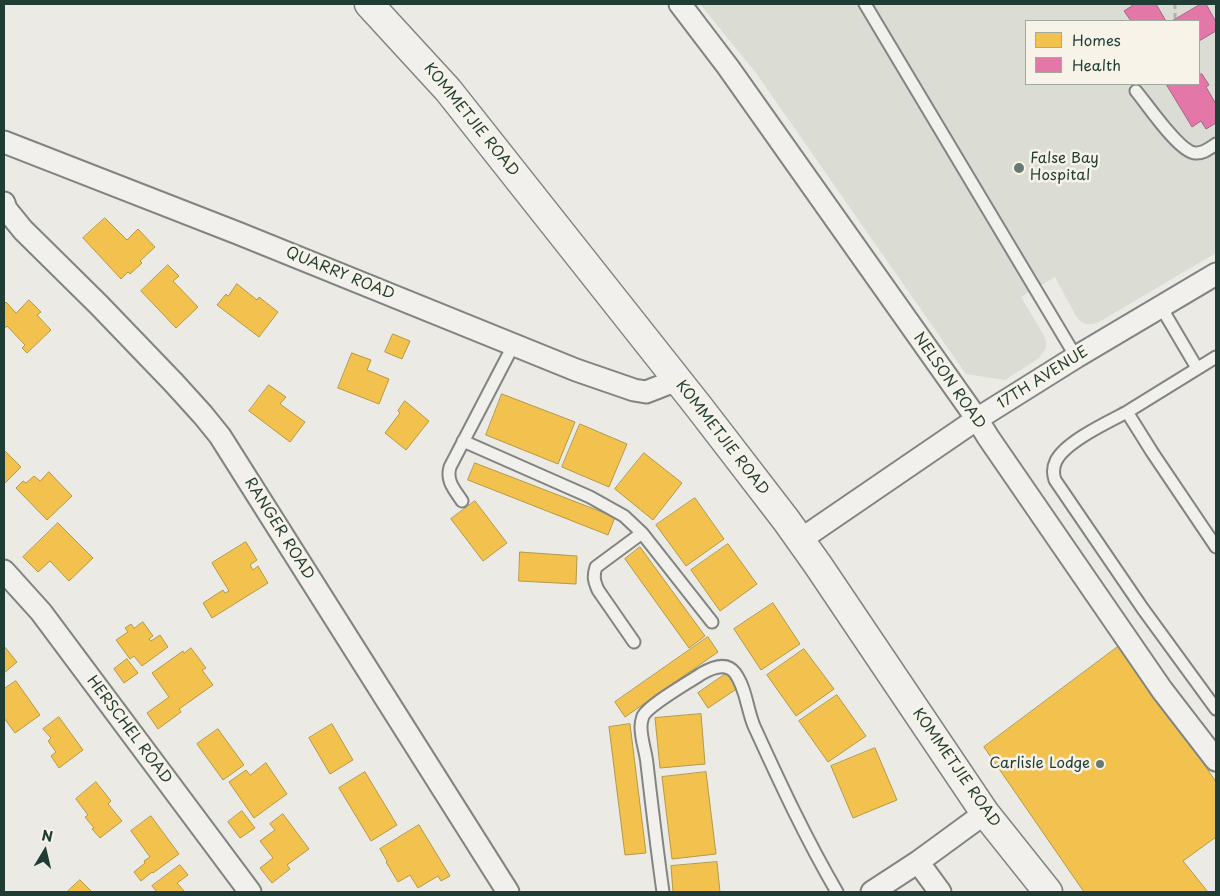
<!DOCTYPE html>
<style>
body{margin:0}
#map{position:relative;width:1220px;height:896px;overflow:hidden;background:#ebeae4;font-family:"Playpen Sans",sans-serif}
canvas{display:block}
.frame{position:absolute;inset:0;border:5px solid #1f3d34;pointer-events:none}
.legend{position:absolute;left:1025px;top:20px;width:175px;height:65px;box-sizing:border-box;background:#f7f3e8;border:1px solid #a1aaa0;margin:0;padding:6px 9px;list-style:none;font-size:15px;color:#1f3d34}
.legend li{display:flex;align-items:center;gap:10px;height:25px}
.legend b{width:25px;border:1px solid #a1aaa0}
.north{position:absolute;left:20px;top:826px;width:50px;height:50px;-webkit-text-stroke:4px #f7f3e8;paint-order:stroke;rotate:9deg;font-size:14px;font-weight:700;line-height:20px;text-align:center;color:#1f3d34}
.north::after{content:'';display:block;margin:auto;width:18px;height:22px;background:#1f3d34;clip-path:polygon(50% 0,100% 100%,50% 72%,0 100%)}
</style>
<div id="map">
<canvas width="1220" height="896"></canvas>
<div class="frame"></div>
<ul class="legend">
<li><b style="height:14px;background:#f2c14e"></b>Homes</li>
<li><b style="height:14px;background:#e377a8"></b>Health</li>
</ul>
<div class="north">N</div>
</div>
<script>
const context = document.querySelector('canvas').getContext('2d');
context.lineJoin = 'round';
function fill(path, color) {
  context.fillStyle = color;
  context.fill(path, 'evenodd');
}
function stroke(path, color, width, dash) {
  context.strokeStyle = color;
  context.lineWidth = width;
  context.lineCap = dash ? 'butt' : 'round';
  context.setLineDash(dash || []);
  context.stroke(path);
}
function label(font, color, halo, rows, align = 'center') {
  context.font = font + ' "Playpen Sans",sans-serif';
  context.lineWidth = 5;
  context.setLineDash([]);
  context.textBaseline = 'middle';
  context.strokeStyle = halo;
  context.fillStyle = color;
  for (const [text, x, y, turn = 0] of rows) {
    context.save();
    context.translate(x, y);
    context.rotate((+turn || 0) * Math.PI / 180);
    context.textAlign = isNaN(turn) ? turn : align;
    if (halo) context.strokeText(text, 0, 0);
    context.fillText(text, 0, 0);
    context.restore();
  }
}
const built = new Path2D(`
 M700 4H1216V253L1099 322 1093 324H1086L1080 321 1076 316 1055 277 1021 297 1043 334 1046 341V348L1039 358 1005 380 966 374 756 73ZM1026 21H1199V84H1026Z`);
const homes = new Path2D(`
 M105 218 127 240 138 229 155 247 140 261 142 263 130 274 128 272 121 279 83 238Z
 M168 265 179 276 173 281 198 307 176 328 141 291Z
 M237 284 257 300 259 297 278 312 259 337 217 305 226 294 228 296Z
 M29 300 41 312 37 315 51 330 27 353 22 348 25 345 7 326 4 329V304L6 302 16 313Z
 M393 334 410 341 402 359 385 352Z
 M352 353 371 360 367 370 389 379 379 404 338 388Z
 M269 385 286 397 280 404 305 422 290 442 249 411Z
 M502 394 575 422 558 464 486 435Z
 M405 401 429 421 406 450 385 433 400 413 398 411Z
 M580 424 627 444 609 487 562 467Z
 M4 450 21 467 4 484Z
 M644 453 682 483 653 520 615 489Z
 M475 463 615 517 608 535 468 480Z
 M49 472 72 496 47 520 16 488 23 481 26 483 34 476 40 481Z
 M695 498 724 539 686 566 656 525Z
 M475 501 507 543 483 561 451 519Z
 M58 523 93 558 69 581 50 561 38 572 23 557Z
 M246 542 257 560 250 565 253 570 258 566 268 583 212 618 203 603 223 590 225 593 229 591 212 563Z
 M728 544 757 584 720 611 691 570Z
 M640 547 705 636 689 648 625 559Z
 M520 552 577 556 576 584 519 581Z
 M773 603 800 644 761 670 734 629Z
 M143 622 153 636 149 639 151 641 160 635 168 647 142 666 134 656 130 659 116 640 128 632 125 628 131 624 134 628Z
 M708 637 718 652 625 717 615 702Z
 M1123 643 1216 782V837L1183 861 1208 892H1084L984 747Z
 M4 646 17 662 4 673Z
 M191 648 206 668 202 670 213 685 179 709 181 712 158 729 147 713 169 697 152 673 183 651 184 653Z
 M804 649 834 689 796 716 767 675Z
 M127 659 138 673 124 683 114 669Z
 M727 673 738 688 708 708 698 693Z
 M16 681 40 715 15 733 4 718V689Z
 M837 695 866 736 828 762 799 721Z
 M701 714 705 764 660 768 655 718Z
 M59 717 83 750 59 768 51 756 56 752 48 741 51 738 43 729Z
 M332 724 353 760 330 774 309 738Z
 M630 724 646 853 625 855 609 727Z
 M218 729 244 765 223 780 197 744Z
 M875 748 897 800 853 818 831 766Z
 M266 763 287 794 254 818 229 782 246 770 250 775Z
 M365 772 397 825 371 841 339 788Z
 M706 772 716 854 672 859 662 777Z
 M96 782 111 801 108 804 122 821 100 838 92 829 94 828 85 817 88 815 76 799Z
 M242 811 255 828 240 838 228 822Z
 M283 814 309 849 287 865 290 869 272 883 260 868 273 858 260 841 275 830 270 824Z
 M151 816 179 854 153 873 152 872 141 881 134 872 145 863 144 861 150 857 131 831Z
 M419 825 450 876 441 881 438 876 418 888 410 875 398 882 386 862 387 861 380 849Z
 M717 862 720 892H673L671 866Z
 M180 865 188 875 177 883 185 892H157L152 886Z
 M80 880 92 892H67Z`);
const health = new Path2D(`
 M1131 4H1156L1166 21H1131L1124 11 1132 6Z
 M1201 4H1206L1216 22V31L1199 41V21H1172Z
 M1202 74 1209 85 1206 87 1216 104V123L1206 129 1201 121 1192 127 1166 84H1199V75Z`);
const path = new Path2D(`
 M1175 4V19`);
const lane = new Path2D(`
 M865 4 1076 357
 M1136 91C1147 104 1179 152 1195 153 1203 154 1210 148 1216 144
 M1161 307 1197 368
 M1216 357 1127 412 1152 452 1216 547
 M1127 412C1108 422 1065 442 1056 461 1053 467 1053 474 1055 480L1143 609 1216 709
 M463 441 590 497 624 516 642 533 712 622
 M462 501C454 489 446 481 450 467L514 344
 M634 642 598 590C594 581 593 576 596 567L642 533
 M663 892C657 850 652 807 647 764 646 752 641 740 641 727 641 723 642 719 643 716 650 704 688 683 701 674 711 668 726 661 735 673 746 688 747 709 754 726 780 783 806 839 837 892`);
const street = new Path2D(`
 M680 4 728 67 977 419 988 437 1162 690 1216 760
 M4 142 240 234 576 370 634 390 646 392 677 380
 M4 203 6 209 23 230 99 305 174 383 203 415 220 436 508 892
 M800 540 977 419 1076 357 1216 274
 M4 571 41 612 250 892
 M918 862 940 892
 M872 892 918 862 985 813`);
const secondary = new Path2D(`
 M369 4 448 90 699 407 786 520 818 565 985 813 1048 892`);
const markers = [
 [1019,168,6,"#667a72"],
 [1100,764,5,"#667a72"]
];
const streetNames = [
 ["KOMMETJIE ROAD",471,120,51],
 ["QUARRY ROAD",340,274,22],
 ["17TH AVENUE",1043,378,-32],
 ["NELSON ROAD",949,381,55],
 ["KOMMETJIE ROAD",722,438,52],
 ["RANGER ROAD",279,529,58],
 ["HERSCHEL ROAD",129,730,53],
 ["KOMMETJIE ROAD",956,768,55]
];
const poiNames = [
 ["False Bay",1030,159],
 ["Hospital",1030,176],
 ["Carlisle Lodge",1090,764,"right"]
];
fill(built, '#dbdcd3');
fill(homes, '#f2c14e');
stroke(homes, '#b39946', 1);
fill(health, '#e377a8');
stroke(health, '#a86685', 1);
stroke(lane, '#808581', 15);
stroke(street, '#808581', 25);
stroke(secondary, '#808581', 31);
stroke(path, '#afb1ad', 3, [5, 4]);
stroke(lane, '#f1f0ec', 11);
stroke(street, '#f1f0ec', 21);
stroke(secondary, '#f1f0ec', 28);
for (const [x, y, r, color] of markers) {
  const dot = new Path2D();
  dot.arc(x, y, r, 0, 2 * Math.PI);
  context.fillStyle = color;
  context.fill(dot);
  stroke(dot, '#f7f3e8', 2);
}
label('15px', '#1f3d34', '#f7f3e8', streetNames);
label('15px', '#1f3d34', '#f7f3e8', poiNames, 'left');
</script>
